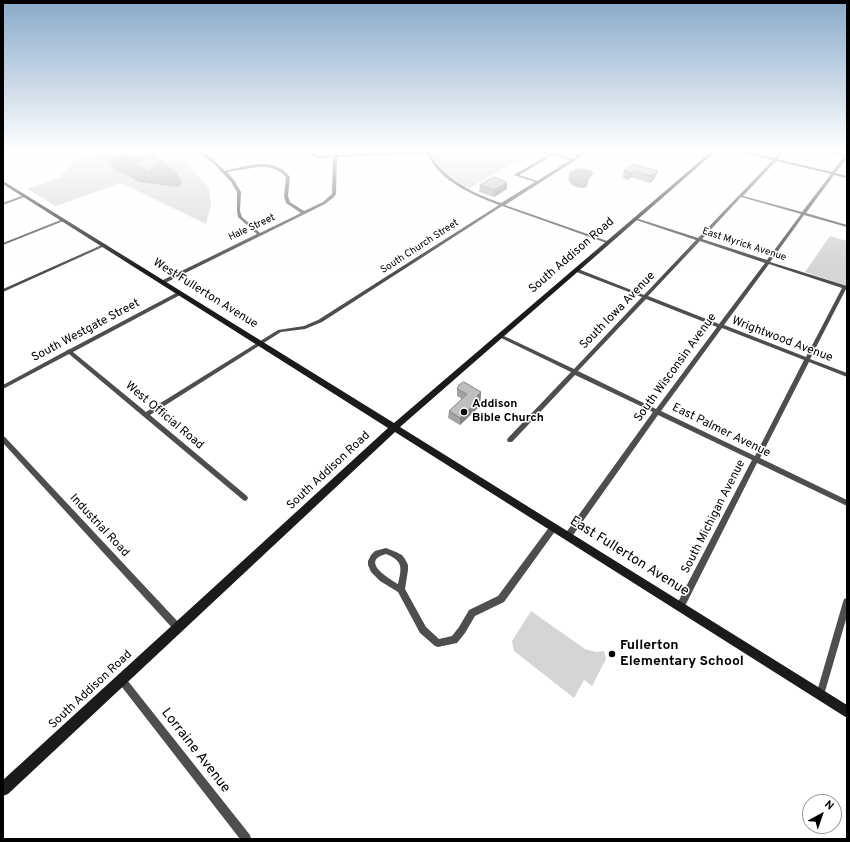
<!DOCTYPE html>
<style>
body{margin:0}
#map{position:relative;width:850px;height:842px;overflow:hidden;background:#fff;font-family:Overpass,sans-serif}
canvas{display:block}
.frame{position:absolute;inset:0;border:4px solid #000;pointer-events:none}
.north{position:absolute;left:802px;top:794px;width:40px;height:40px;box-sizing:border-box;background:#fff;border:1px solid #999;border-radius:50%;rotate:40deg;font-size:11px;font-weight:700;line-height:16px;text-align:center;color:#000}
.north::after{content:'';display:block;margin:auto;width:14px;height:18px;background:#000;clip-path:polygon(50% 0,100% 100%,50% 72%,0 100%)}
</style>
<div id="map">
<canvas width="850" height="842"></canvas>
<div class="frame"></div>
<div class="north">N</div>
</div>
<script>
const context = document.querySelector('canvas').getContext('2d');
context.lineJoin = 'round';
function fill(path, color) {
  context.fillStyle = color;
  context.fill(path, 'evenodd');
}
function stroke(path, color, width, dash) {
  context.strokeStyle = color;
  context.lineWidth = width;
  context.lineCap = dash ? 'butt' : 'round';
  context.setLineDash(dash || []);
  context.stroke(path);
}
function label(font, color, halo, rows, align = 'center') {
  context.font = font + ' Overpass,sans-serif';
  context.lineWidth = 3;
  context.setLineDash([]);
  context.textBaseline = 'middle';
  context.strokeStyle = halo;
  context.fillStyle = color;
  for (const [text, x, y, turn = 0] of rows) {
    context.save();
    context.translate(x, y);
    context.rotate((+turn || 0) * Math.PI / 180);
    context.textAlign = isNaN(turn) ? turn : align;
    if (halo) context.strokeText(text, 0, 0);
    context.fillText(text, 0, 0);
    context.restore();
  }
}
const green = new Path2D(`
 M93 151H185L178 154 209 188 211 206 206 224 121 183 56 206 27 189 59 178 73 163Z
 M429 151H534L468 189C452 178 436 169 429 151Z
 M830 236 847 241V286L805 272Z
 M531 611 585 649 596 652 604 651 606 659 592 686 584 680 574 698 514 651 512 641Z`);
const water = new Path2D(`
 M155 154 157 159 143 160 138 164 150 171C155 164 150 162 162 160 170 169 180 171 182 184L177 187 139 182 129 176 115 171 109 160H101L123 155 141 156Z
 M578 168 590 170 594 173 589 179 587 187 584 188C574 188 565 183 570 172Z`);
const street = new Path2D(`
 M198 151C206 151 219 165 225 171 242 167 267 158 283 170 286 172 288 175 290 177L288 196 290 202 304 211 323 202 332 194 333 157 320 158 311 156V151H313L314 154 320 156 428 151C431 155 433 160 437 164 453 184 478 195 501 203L535 182 514 175 550 154 542 152V151H545L572 159 584 151H587L574 161 505 205 610 242 607 243 502 206 322 322 305 329 281 332 150 415 247 496 248 498 247 500 245 501 243 500 69 354 3 389V385L66 351 67 350 70 349 178 292H182V294L73 352 146 412 278 330 304 326 318 320 499 205C476 196 448 185 433 164 431 160 429 157 427 153L337 157 336 194 334 197 325 204 165 283H161V281L257 234 238 217 237 211V192L231 182 214 164ZM553 155 570 160 537 181 519 175ZM258 167C271 167 277 168 286 177L284 196 286 203 301 213 260 233 242 217 240 211 241 192 234 180 227 172Z
 M738 151H742L774 158 781 151H784L777 159 832 172 844 157 830 152V151H833L847 155V158L835 173 847 176V178L834 175 806 213 847 225V227L804 215 770 262 847 286V289H846L810 359 847 373V377L809 362 760 458 847 500V506L757 463 683 610 680 611 677 610 676 607 677 604 752 460 658 415 571 538 568 539 565 538 564 536 565 534 653 412 575 375 512 442H508L507 440 508 438 571 372 497 336 500 334 502 335 574 369 642 297 574 271V269H578L644 295 696 240 633 219 636 218 698 238 773 160 738 152ZM776 161 831 174 802 212 743 196ZM741 197 801 214 767 260 702 239ZM700 241 765 263 719 324 648 296ZM769 264 842 288 806 357 724 325ZM646 299 717 327 656 409 578 371ZM722 328 804 360 755 456 661 411Z
 M24 195 27 196 3 205V203Z
 M63 219 66 220 3 245V243Z
 M104 244 107 245 3 292V289Z
 M3 437H5L181 625 182 628 181 631 178 632 175 631 3 443Z
 M553 525 556 526 557 528 556 530 504 602 475 616 465 633 457 643 438 647 435 646 420 633 398 592 380 581 371 572 368 565V561L371 555 375 551 386 548 396 552 402 555 405 559 408 565V570L405 589 426 627 439 639 452 636 459 627 469 610 498 596 550 526ZM386 554C403 561 402 567 398 584 388 578 360 561 386 554Z
 M847 598V616L824 695 823 698 820 699 817 698 816 695 843 602 844 599Z
 M121 675 124 676 250 835 251 839H240L118 682 117 679 118 676Z`);
const secondary = new Path2D(`
 M712 151H716L400 427 847 705V718L395 432 8 794 3 796V780L388 428 3 184V181L394 423Z`);
const wall = new Path2D(`
 M633 164 655 178 650 183 631 177 628 180 622 178 624 171Z
 M480 185 507 189 494 197 479 192Z
 M457 389 481 392 480 406 460 425 448 418 449 411 462 399 457 396Z`);
const shadedWall = new Path2D(`
 M633 171 631 177 628 180 630 173Z
 M658 171 655 178 650 183 652 176Z
 M507 182V189L494 197V190Z
 M481 392 480 406 460 425V418L477 396Z`);
const building = new Path2D(`
 M633 164 658 171 652 176 633 171 630 173 624 171Z
 M494 177 507 182 494 190 480 185Z
 M464 382 481 392 477 396 480 399 460 418 449 411 467 394 457 389 459 385Z`);
const markers = [
 [464,412,4,"#000"],
 [612,654,4,"#000"]
];
const farStreetnames = [
 ["Hale Street",252,228,-25],
 ["East Myrick Avenue",744,245,18],
 ["South Church Street",420,247,-33]
];
const streetNames = [
 ["South Addison Road",572,256,-41],
 ["West Fullerton Avenue",205,294,32],
 ["South Iowa Avenue",618,311,-46],
 ["South Westgate Street",86,331,-28],
 ["Wrightwood Avenue",782,340,21],
 ["South Wisconsin Avenue",676,368,-54],
 ["West Official Road",164,416,40],
 ["East Palmer Avenue",721,431,26],
 ["South Addison Road",329,471,-43],
 ["South Michigan Avenue",714,517,-63],
 ["Industrial Road",99,526,47],
 ["South Addison Road",91,690,-43]
];
const poiNames = [
 ["Addison",472,405],
 ["Bible Church",472,419]
];
const nearStreetnames = [
 ["East Fullerton Avenue",629,557,32],
 ["Lorraine Avenue",195,751,52]
];
const nearPoinames = [
 ["Fullerton",620,646],
 ["Elementary School",620,662]
];
fill(green, '#d5d5d5');
fill(water, '#9c9c9c');
fill(street, '#4e4e4e');
fill(secondary, '#1b1b1b');
fill(wall, '#a3a3a3');
fill(shadedWall, '#858585');
fill(building, '#bebebe');
stroke(building, '#858585', 1);
const sky = context.createLinearGradient(0, 0, 0, 269);
sky.addColorStop(0, '#89aaca');
sky.addColorStop(0.56, '#fff');
sky.addColorStop(1, '#ffffff00');
context.fillStyle = sky;
context.fillRect(0, 0, 850, 269);
for (const [x, y, r, color] of markers) {
  const dot = new Path2D();
  dot.arc(x, y, r, 0, 2 * Math.PI);
  context.fillStyle = color;
  context.fill(dot);
  stroke(dot, '#fff', 1.5);
}
label('10px', '#000', '#fff', farStreetnames);
label('12px', '#000', '#fff', streetNames);
label('bold 12px', '#000', '#fff', poiNames, 'left');
label('14px', '#000', '#fff', nearStreetnames);
label('bold 14px', '#000', '#fff', nearPoinames, 'left');
</script>
